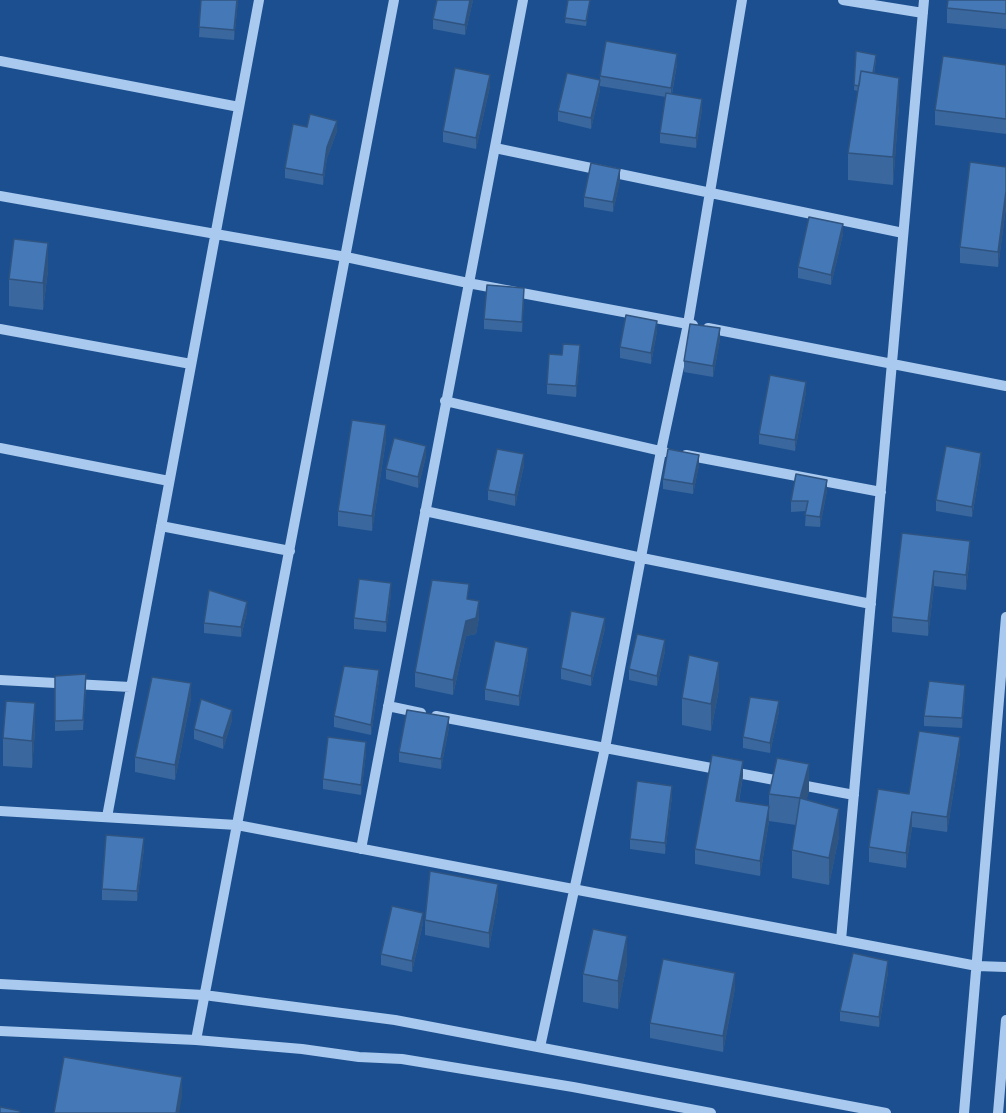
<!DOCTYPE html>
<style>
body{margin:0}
canvas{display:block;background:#1b4f8f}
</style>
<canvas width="1006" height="1113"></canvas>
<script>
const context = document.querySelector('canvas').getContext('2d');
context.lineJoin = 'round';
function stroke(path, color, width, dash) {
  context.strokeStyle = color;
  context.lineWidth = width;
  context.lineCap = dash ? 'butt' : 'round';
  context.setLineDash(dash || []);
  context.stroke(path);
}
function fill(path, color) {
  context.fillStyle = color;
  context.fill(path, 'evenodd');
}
const minor = new Path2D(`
 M843 0 923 13
 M0 61 239 107
 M495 148 903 233
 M0 196 346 257 468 283 693 325
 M708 328 1006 386
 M0 329 191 364
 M445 401 665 452
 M0 448 169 481
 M686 455 881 492
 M425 511 642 558 871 604
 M161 526 290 551
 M0 680 130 687
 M388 706 421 713
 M436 716 854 795
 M0 811 237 825 977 966 1006 967
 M107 817 259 0
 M361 849 523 0
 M841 940 924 0
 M0 984 204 995 395 1020 886 1113
 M0 1031 196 1040 302 1049 359 1057 402 1059 573 1087 711 1113
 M196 1040 394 0
 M540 1047 605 748 661 451 688 324 742 0
 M964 1113 1006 617
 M998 1113 1006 1020`);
const wall = new Path2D(`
 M201 0H238L234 40 199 37Z
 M473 0 465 35 433 29V19Z
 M568 0H590L586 26 565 23Z
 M1006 0V29L947 23V8Z
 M856 51 876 60 874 74 899 105 893 185 848 180V153L858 91 854 90Z
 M677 64 672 94 702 109 696 148 660 143V133L666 97 600 86V76Z
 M1006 65V134L935 125V110Z
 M490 86 476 149 443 142V131Z
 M600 90 591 129 558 121V111Z
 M337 131 327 158 323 185 285 178V168Z
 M1006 167V207L998 267 960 263V247Z
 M620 180 613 212 584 207V197Z
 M843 234 831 285 798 278V267Z
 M48 270 43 310 9 306V279Z
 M524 298 522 332 484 329V319Z
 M657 331 651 364 620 358V347Z
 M720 339 713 377 684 372V361Z
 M562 355H580L576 397 547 394V384Z
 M806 392 795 451 759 444V434Z
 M386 440 372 531 338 526V511Z
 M426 456 418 488 386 479V469Z
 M981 463 972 517 936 511V500Z
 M524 465 515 506 488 500V490Z
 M699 465 693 494 663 489V479Z
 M827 490 820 527 805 526 806 511 791 512V501Z
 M902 533 970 556 966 590 934 586 928 636 892 632V617Z
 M391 593 386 632 354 629V618Z
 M469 599 479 617 476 634 466 636 453 695 415 687V672Z
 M247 612 241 637 204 633V623Z
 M605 628 591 686 561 679V668Z
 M665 651 657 686 629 680V669Z
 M528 658 519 706 485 700V689Z
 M55 676 86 685 83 730 55 731Z
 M379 680 371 735 334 727V716Z
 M719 689 711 731 682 725V698Z
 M965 695 962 728 924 726V716Z
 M191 698 175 780 135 772V757Z
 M779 711 770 753 743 748V737Z
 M232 720 223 749 194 739V729Z
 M449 727 441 769 399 762V752Z
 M35 730 32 768 3 766V738Z
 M366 752 361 795 323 789V779Z
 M960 752 947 832 912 827 906 868 869 862V847L909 794Z
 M743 776 739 802 769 806V794L809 791 806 800 839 836 829 885 792 878V850L796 825 769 821 760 876 695 864V849Z
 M672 796 665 854 630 849V839Z
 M144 848 137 901 102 900V889Z
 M498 899 489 948 425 935V920Z
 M423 923 412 972 381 965V954Z
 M627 963 618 1009 583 1002V974Z
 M888 972 879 1027 840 1021V1011Z
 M735 988 723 1052 650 1038V1023Z`);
const shadedWall = new Path2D(`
 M237 0H238L234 40V30Z
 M470 0H473L465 35V25Z
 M677 54V64L671 98V88Z
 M490 75V86L476 149V138Z
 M899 78V105L893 185V157Z
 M600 80V90L591 129V118Z
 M702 99V109L696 148V138Z
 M337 121V131L327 158 323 185V175L327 147Z
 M620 169V180L613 212V202Z
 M1006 191V207L998 267V252Z
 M843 224V234L831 285V275Z
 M48 243V270L43 310V283Z
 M524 288V298L522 332V322Z
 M657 321V331L651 364V353Z
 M720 328V339L713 377V366Z
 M580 345V355L576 397V386Z
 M806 382V392L795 451V440Z
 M386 425V440L372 531V516Z
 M426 446V456L418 488V477Z
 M981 453V463L972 517V507Z
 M524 454V465L515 506V495Z
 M699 455V465L693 494V484Z
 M827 480V490L820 527V517Z
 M970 541V556L966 590V575Z
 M934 571V586L928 636V621Z
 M391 583V593L386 632V622Z
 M479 601V617L476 634 466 636 453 695V680L466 621Z
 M247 602V612L241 637V627Z
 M605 618V628L591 686V676Z
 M665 640V651L657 686V676Z
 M528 648V658L519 706V696Z
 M719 662V689L711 731V704Z
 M379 670V680L371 735V725Z
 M191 683V698L175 780V765Z
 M965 685V695L962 728V718Z
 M779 701V711L770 753V743Z
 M35 703V730L32 768V741Z
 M232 710V720L223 749V738Z
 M449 717V727L441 769V759Z
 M960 737V752L947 832V817Z
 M366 742V752L361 795V785Z
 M743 761V776L736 816V801Z
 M809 764V791L800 826V798Z
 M672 786V796L665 854V843Z
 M769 806V821L760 876V861Z
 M839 809V836L829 885V858Z
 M912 812V827L906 868V853Z
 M144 838V848L137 901V891Z
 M498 884V899L489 948V933Z
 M423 913V923L412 972V961Z
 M627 936V963L618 1009V981Z
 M888 961V972L879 1027V1017Z
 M735 973V988L723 1052V1036Z
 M182 1077V1096L179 1113H176Z`);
const building = new Path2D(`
 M201 0H237L234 30 199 27Z
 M437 0H470L465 25 433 19Z
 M568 0H590L586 21 565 18Z
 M948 0H1006V14L947 8Z
 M606 41 677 54 671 88 600 76Z
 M856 51 876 55 873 73 861 71 859 86 854 85Z
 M943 56 1006 65V119L935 110Z
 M455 68 490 75 476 138 443 131Z
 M861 71 899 78 893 157 848 153Z
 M567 73 600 80 591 118 558 111Z
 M666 93 702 99 696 138 660 133Z
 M310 114 337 121 327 147 323 175 285 168 293 124 307 127Z
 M970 162 1006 167V191L998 252 960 247Z
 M591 163 620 169 613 202 584 197Z
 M809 217 843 224 831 275 798 267Z
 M14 239 48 243 43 283 9 279Z
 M487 285 524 288 522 322 484 319Z
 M626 315 657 321 651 353 620 347Z
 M690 324 720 328 713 366 684 361Z
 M563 344 580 345 576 386 547 384 549 354 562 355Z
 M770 375 806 382 795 440 759 434Z
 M352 420 386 425 372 516 338 511Z
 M394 438 426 446 418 477 386 469Z
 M946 446 981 453 972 507 936 500Z
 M497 449 524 454 515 495 488 490Z
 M668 449 699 455 693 484 663 479Z
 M796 474 827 480 820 517 805 515 808 501H791Z
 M902 533 970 541 966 575 934 571 928 621 892 617Z
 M359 579 391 583 386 622 354 618Z
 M432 580 469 584 467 599 479 601 476 618 466 621 453 680 415 672Z
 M209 590 247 602 241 627 204 623Z
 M571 611 605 618 591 676 561 668Z
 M637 634 665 640 657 676 629 669Z
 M495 641 528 648 519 696 485 689Z
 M689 655 719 662 711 704 682 698Z
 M344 666 379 670 371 725 334 716Z
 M86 674 83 720 55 721V676Z
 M152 677 191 683 175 765 135 757Z
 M929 681 965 685 962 718 924 716Z
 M750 697 779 701 770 743 743 737Z
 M201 699 232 710 223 738 194 729Z
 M6 701 35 703 32 741 3 738Z
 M407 710 449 717 441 759 399 752Z
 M919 731 960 737 947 817 912 812 906 853 869 847 878 789 909 794Z
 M328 737 366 742 361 785 323 779Z
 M712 755 743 761 736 801 769 806 760 861 695 849Z
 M777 758 809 764 800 798 769 794Z
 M637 781 672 786 665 843 630 839Z
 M800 798 839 809 829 858 792 850Z
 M106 835 144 838 137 891 102 889Z
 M430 871 498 884 489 933 425 920Z
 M392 906 423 913 412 961 381 954Z
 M593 929 627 936 618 981 583 974Z
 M853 953 888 961 879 1017 840 1011Z
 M663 959 735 973 723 1036 650 1023Z
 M64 1057 182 1077 176 1113H54Z
 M0 1107 20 1111 19 1113H0Z`);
stroke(minor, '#a9c9ee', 10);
fill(wall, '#3a679d');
fill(shadedWall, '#305480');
fill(building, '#4478b7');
stroke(building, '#305480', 1.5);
</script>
